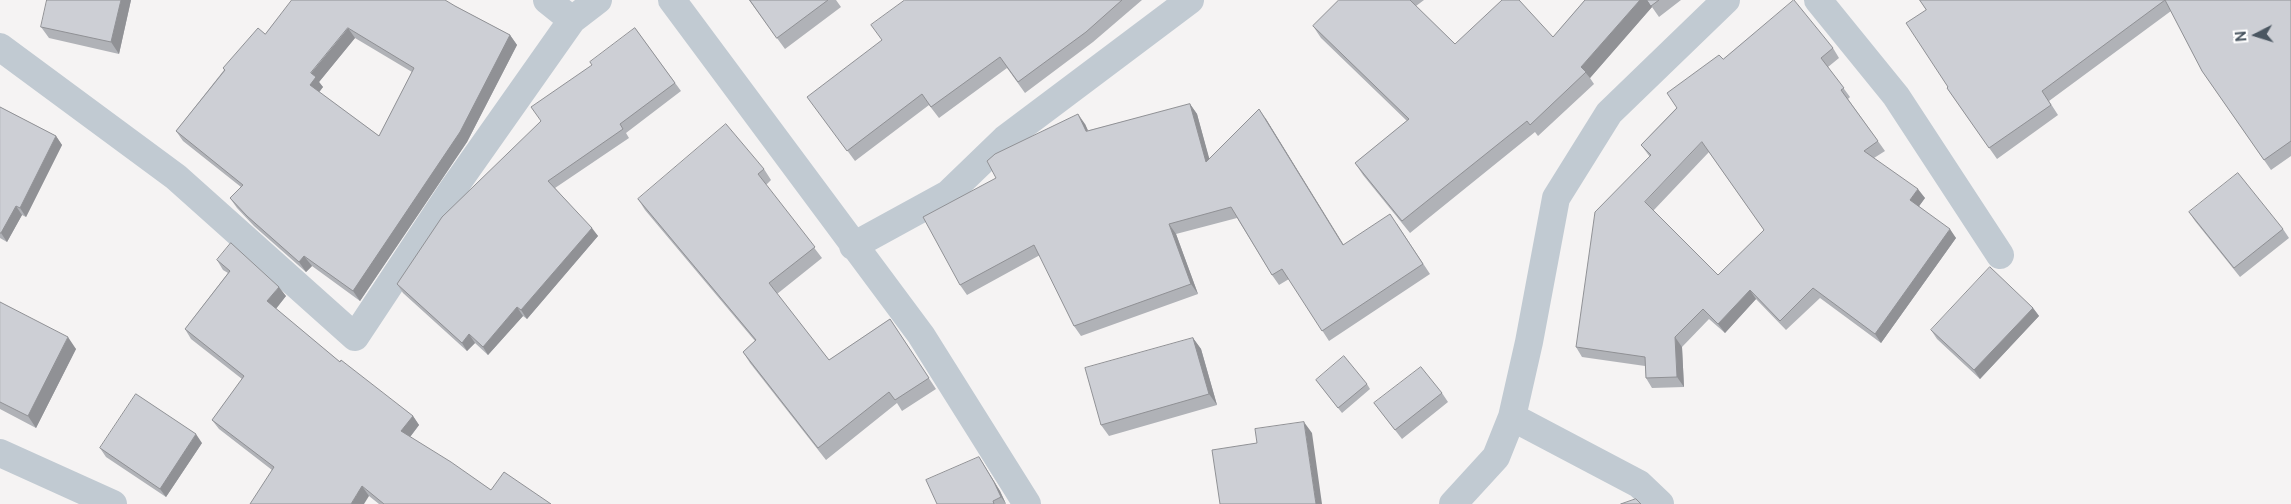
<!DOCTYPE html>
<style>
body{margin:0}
#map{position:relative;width:2291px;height:504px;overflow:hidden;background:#f5f3f3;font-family:"Public Sans",sans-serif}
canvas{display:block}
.north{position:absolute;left:2231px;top:10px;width:50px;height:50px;-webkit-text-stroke:4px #fff;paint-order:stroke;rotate:265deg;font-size:14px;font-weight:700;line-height:20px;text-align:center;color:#4a5661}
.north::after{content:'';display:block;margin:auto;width:18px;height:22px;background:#4a5661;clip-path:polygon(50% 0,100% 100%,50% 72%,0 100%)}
</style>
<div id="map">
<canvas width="2291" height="504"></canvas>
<div class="north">N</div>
</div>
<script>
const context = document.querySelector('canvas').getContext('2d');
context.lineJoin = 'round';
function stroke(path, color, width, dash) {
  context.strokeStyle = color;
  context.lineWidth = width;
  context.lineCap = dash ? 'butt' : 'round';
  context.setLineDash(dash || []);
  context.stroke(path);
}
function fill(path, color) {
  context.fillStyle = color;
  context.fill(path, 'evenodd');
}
const street = new Path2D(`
 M547 0 572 20
 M672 0 921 335 1027 504
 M1818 0 1896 96 2000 255
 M0 47 176 177 355 337 453 189 572 20 598 0
 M853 246 948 194 1005 139 1190 0
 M1512 417 1639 484 1660 504
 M0 453 113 504
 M1453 504 1496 457 1512 417 1529 342 1556 198 1609 113 1726 0`);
const wall = new Path2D(`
 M131 0 119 54 49 38 41 27Z
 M749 0H836L841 7 785 49Z
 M905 0H1142L1093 42 1025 93 1007 68 939 118 929 105 855 161 815 107 882 40Z
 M1339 0H1424L1416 6 1455 44 1553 37 1585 0H1681L1659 17 1652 7 1590 78 1594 84 1538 136 1535 132 1410 233 1363 175 1355 163 1407 121 1321 38 1313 26Z
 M1920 0H2291V156L2271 170 2202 71 2171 11 2049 101 2058 115 1997 159 1947 88 1948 87 1926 10Z
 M455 6 510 35 517 45 467 142 360 301 312 266 306 272 254 226 237 208 230 198 241 187 183 141 176 131 224 70 223 68 265 34ZM355 38 412 72 379 136 319 92 323 87 319 82Z
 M635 28 681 91 626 133 629 138 555 188 598 236 527 319 523 316 488 355 475 343 467 351 403 293 397 284 541 121Z
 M1833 48 1839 58 1828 67 1850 97 1848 99 1885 151 1874 158 1925 198 1919 206 1956 238 1881 343 1820 298 1786 330 1756 299 1725 333 1709 319 1682 347 1684 387 1652 388 1646 378 1645 366 1582 357 1576 347 1650 157 1641 145 1723 59ZM1709 152 1764 230 1718 275 1653 211Z
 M1190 104 1197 114 1209 159 1266 119 1343 245 1397 224 1430 274 1329 341 1289 279 1279 285 1272 275 1237 218 1176 234 1198 294 1081 336 1074 326 1040 255 967 295 960 285 1085 124 1088 131Z
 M0 107 56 136 62 145 26 217 22 215 7 242 0 238Z
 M764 169 771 180 766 185 822 258 777 294 829 360 890 319 936 389 902 411 897 403 826 460 750 363 743 352 755 341 645 210 638 199Z
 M2189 212 2283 229 2289 238 2240 277 2195 221Z
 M217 260 286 296 276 309 340 362 413 416 419 425 410 437 491 490 551 504H379L369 496 272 470 219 429 212 420 242 379 191 339 185 329 228 273 223 270Z
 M0 302 76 349 36 428 0 409Z
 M2033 308 2039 316 1980 379 1937 339 1931 330Z
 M1193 338 1201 349 1217 405 1109 436 1101 425Z
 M1316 380 1367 384 1370 389 1342 413Z
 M1442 393 1448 402 1402 439 1374 403Z
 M202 443 166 497 106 457 100 448Z
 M979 457 1000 491 1006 504H937Z`);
const shadedWall = new Path2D(`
 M121 0H131L119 54 111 42Z
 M1640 0H1647L1652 7 1590 78 1581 67Z
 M348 28 355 38 319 82 323 87 317 95 310 85 311 73Z
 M510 35 517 45 467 142 360 301 353 291Z
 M1190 104 1197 114 1213 172 1206 162Z
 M1259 109 1266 119 1350 255 1343 245Z
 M1078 114 1085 124 1093 141 1086 131Z
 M56 136 62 145 26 217 20 208Z
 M1918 189 1925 198 1917 209 1910 200Z
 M16 206 22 215 7 242 1 233Z
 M1169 224 1176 234 1198 294 1191 284Z
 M592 228 598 236 527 319 521 310Z
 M1950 229 1956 238 1881 343 1875 334Z
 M304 256 312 266 306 272 299 262Z
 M279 287 286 296 274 311 267 301Z
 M1750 290 1756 299 1725 333 1718 324Z
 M517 307 523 316 488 355 483 347Z
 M2033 308 2039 316 1980 379 1974 370Z
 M469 334 475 343 467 351 462 343Z
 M68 337 76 349 36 428 28 416Z
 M1675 337 1682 347 1684 387 1677 377Z
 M1193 338 1201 349 1217 405 1209 394Z
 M413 416 419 425 407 441 401 431Z
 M1304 422 1312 433 1322 504H1316Z
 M196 434 202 443 166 497 160 489Z
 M979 457 1000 491 1006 504 1001 497Z
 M362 486 369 496 364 504H351Z`);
const building = new Path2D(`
 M47 0H121L111 42 41 27Z
 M292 0H445L455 6 510 35 460 132 353 291 304 256 299 262 247 216 230 198 243 185 176 131 225 70 223 68 258 28 265 34ZM348 28 414 68 379 136 310 85 316 77 311 73Z
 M750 0H828L777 38Z
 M905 0H1122L1086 32 1018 82 1000 57 931 107 922 94 847 151 807 97 882 40 871 25Z
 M1339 0H1410L1455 44 1502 0H1519L1553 37 1585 0H1640L1581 67 1586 72 1530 125 1527 121 1402 221 1355 163 1409 119 1313 26Z
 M1647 0H1659L1651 6Z
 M1794 0 1833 48 1821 58 1844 88 1841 90 1878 141 1864 151 1918 189 1910 200 1950 229 1875 334 1813 288 1780 321 1750 290 1718 324 1703 309 1675 337 1677 377 1646 378 1645 357 1576 347 1595 212 1651 155 1641 145 1677 108 1667 93 1719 55 1723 59ZM1702 142 1764 230 1718 275 1645 202Z
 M1920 0H2291V141L2264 160 2202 71 2165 0 2042 91 2051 105 1989 148 1947 88 1948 87 1906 23 1926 10Z
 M635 28 675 83 620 124 623 129 548 181 592 228 521 310 517 307 483 347 469 334 462 343 397 284 442 217 541 121 531 107 592 65 590 62Z
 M1190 104 1206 162 1259 109 1343 245 1390 214 1423 264 1322 331 1282 269 1272 275 1231 207 1169 224 1191 284 1074 326 1034 245 960 285 923 217 996 178 987 161 995 154 1078 114 1086 131Z
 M0 107 56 136 20 208 16 206 1 233H0Z
 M726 124 764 169 758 174 815 247 769 283 829 360 890 319 929 378 895 400 889 392 818 448 743 352 756 340 638 199Z
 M2238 173 2283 229 2234 268 2189 212Z
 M231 243 279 287 267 301 340 362 341 360 413 416 401 431 451 462 491 490 504 472 551 504H384L362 486 351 504H250L274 467 212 420 244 376 185 329 230 271 217 260Z
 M1990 267 2033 308 1974 370 1931 330Z
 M0 302 68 337 28 416 0 402Z
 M1193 338 1209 394 1101 425 1085 368Z
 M1344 356 1367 384 1338 408 1316 380Z
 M1421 367 1442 393 1395 430 1374 403Z
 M136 394 196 434 160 489 100 448Z
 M1304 422 1316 504H1220L1212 450 1257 443 1255 429Z
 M979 457 994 482 1001 497 993 501 994 504H937L926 480Z
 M1636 499 1641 504H1621Z`);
stroke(street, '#c1cad2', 28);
fill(wall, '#b0b2b7');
fill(shadedWall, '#909195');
fill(building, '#cdcfd5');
stroke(building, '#909195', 1);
</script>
